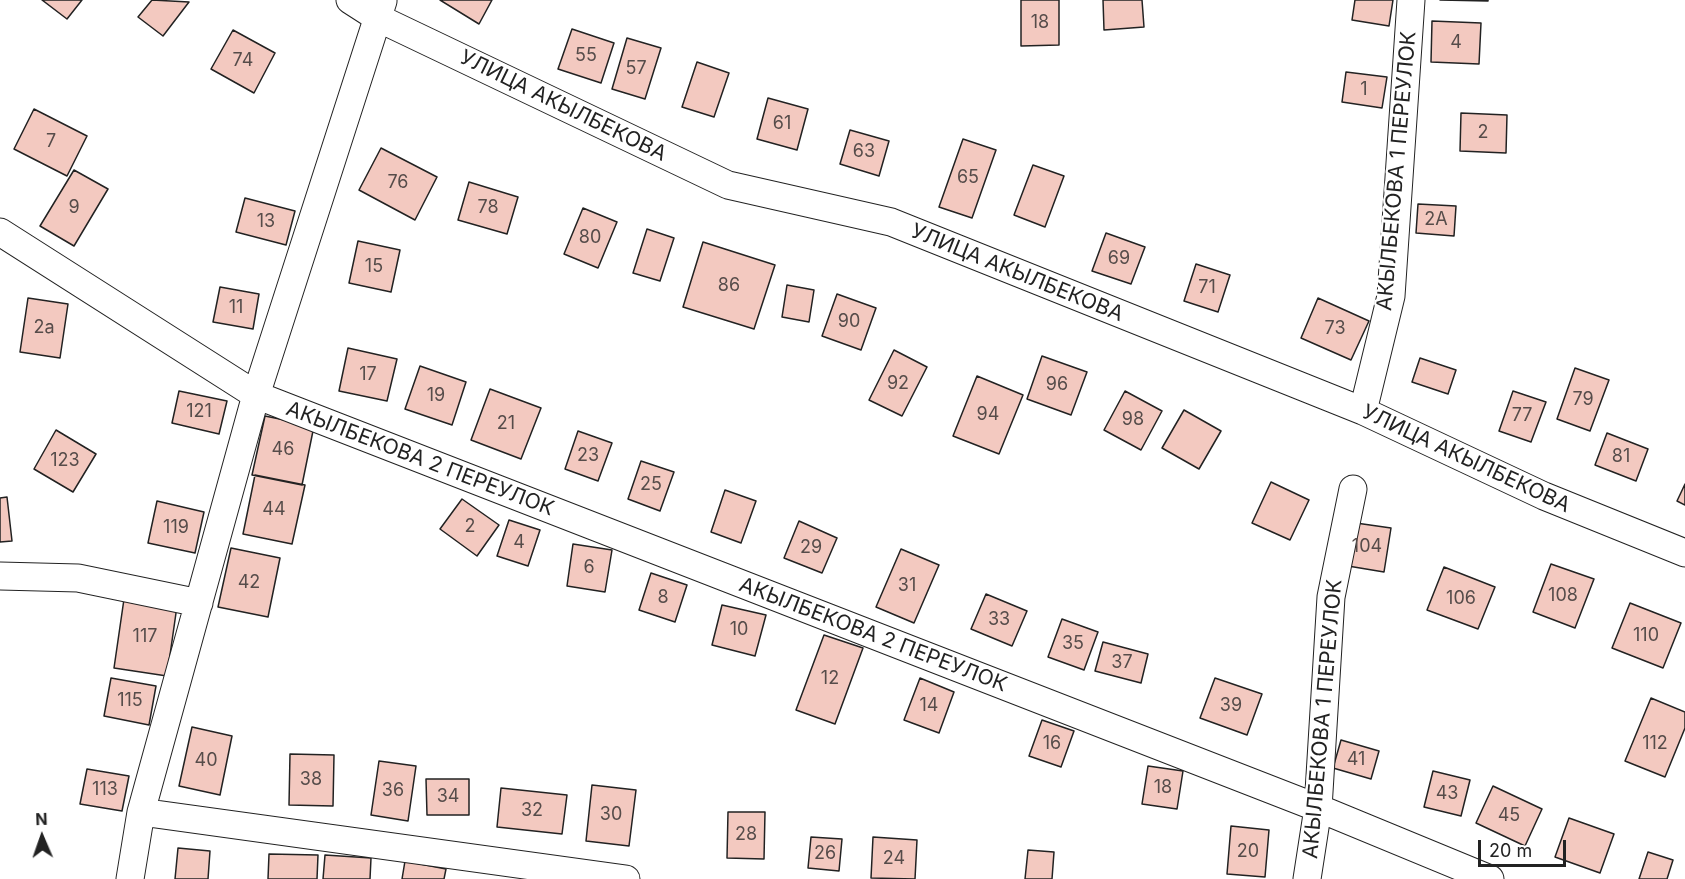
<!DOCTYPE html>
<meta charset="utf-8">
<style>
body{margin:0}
#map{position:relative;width:1685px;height:879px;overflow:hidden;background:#fff;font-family:Inter,sans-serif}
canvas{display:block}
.north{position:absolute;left:12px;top:807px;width:60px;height:60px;-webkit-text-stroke:4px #fff;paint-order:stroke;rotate:358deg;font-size:16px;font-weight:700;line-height:24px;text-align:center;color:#222}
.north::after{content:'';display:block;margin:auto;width:21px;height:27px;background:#222;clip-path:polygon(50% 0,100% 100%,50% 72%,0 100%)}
.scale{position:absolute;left:1478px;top:840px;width:88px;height:27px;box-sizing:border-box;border:3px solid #222;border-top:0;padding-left:8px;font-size:18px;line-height:21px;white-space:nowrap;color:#222;-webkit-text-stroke:4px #fff;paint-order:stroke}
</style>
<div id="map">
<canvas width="1685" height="879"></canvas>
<div class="north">N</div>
<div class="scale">20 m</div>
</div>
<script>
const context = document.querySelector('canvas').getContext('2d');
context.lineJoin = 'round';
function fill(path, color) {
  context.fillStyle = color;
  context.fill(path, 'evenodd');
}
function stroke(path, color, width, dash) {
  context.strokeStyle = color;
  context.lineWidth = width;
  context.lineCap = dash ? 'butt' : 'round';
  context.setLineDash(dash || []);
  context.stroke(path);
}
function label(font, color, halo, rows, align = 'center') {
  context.font = font + ' Inter,sans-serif';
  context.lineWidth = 4.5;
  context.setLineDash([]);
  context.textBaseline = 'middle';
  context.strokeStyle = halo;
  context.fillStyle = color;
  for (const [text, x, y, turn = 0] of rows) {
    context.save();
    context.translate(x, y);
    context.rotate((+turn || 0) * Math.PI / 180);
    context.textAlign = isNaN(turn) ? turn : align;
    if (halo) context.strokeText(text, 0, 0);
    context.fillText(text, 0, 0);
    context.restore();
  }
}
const building = new Path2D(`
 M42 0H82L67 19Z
 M152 0 189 2 163 36 138 17Z
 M440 0H492L479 24Z
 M1021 0H1059V45L1021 46Z
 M1103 0H1142L1144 27 1104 30Z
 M1355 0H1393L1389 26 1352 20Z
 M1440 0H1488V1Z
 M1432 21 1481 23 1479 64 1431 62Z
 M572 29 614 43 601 83 558 69Z
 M233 30 275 53 254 93 211 69Z
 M627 38 661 48 645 99 612 89Z
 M697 62 729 73 714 117 682 107Z
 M1346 72 1387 77 1382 108 1342 102Z
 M768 98 808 109 797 150 757 139Z
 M34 109 87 136 67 176 14 149Z
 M1461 113 1507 115 1506 153 1460 151Z
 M850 130 889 141 879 176 840 164Z
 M963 139 996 150 972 218 939 207Z
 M381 148 437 177 415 220 359 190Z
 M1033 165 1064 176 1045 227 1014 215Z
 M74 170 108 189 74 246 40 226Z
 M469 182 518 197 507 234 458 220Z
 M245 198 295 211 286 245 236 232Z
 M1418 204 1456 206 1454 236 1416 233Z
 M583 208 617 222 598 268 564 254Z
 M647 229 674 238 660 281 633 273Z
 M1106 233 1145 247 1131 284 1092 271Z
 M358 241 400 250 391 292 349 283Z
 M703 242 775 265 754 329 683 307Z
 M1196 264 1230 275 1218 312 1184 301Z
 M787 285 814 290 809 322 782 317Z
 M220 287 259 294 253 329 213 322Z
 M837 294 876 308 861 350 822 336Z
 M28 298 68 304 60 358 20 352Z
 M1318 298 1369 321 1351 360 1301 338Z
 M348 348 397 359 387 401 339 391Z
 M894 350 927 367 902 416 869 400Z
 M1042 356 1087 372 1071 415 1027 399Z
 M1420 358 1456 370 1448 394 1412 382Z
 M420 366 466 382 452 425 405 409Z
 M1575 368 1609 380 1590 431 1557 419Z
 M977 376 1023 395 999 454 953 436Z
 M490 389 541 408 521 459 471 440Z
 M179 391 227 401 219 434 172 423Z
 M1125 391 1162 411 1141 450 1104 430Z
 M1513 391 1546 402 1531 442 1499 431Z
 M1184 410 1221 431 1199 469 1162 448Z
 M265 416 314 426 302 485 252 475Z
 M56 430 96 454 73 492 34 469Z
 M578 431 612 443 598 481 565 469Z
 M1607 433 1648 449 1636 481 1595 465Z
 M641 461 674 472 660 511 628 499Z
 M255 475 305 485 292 544 243 534Z
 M1271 482 1309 500 1290 540 1252 523Z
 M1685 484V505L1677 501Z
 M725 490 756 501 741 543 711 532Z
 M7 497 12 541 0 542V498Z
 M462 499 499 525 477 556 440 529Z
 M157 501 204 512 195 553 148 543Z
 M509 520 540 530 528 566 497 556Z
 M799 521 837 538 822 573 784 558Z
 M1349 522 1391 528 1384 572 1342 565Z
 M573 544 612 550 605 592 567 586Z
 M231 548 280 558 268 617 218 607Z
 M901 549 939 565 914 623 876 607Z
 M1551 564 1594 579 1575 628 1533 612Z
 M1444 567 1495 587 1478 629 1427 610Z
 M651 573 687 585 675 622 639 610Z
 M986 594 1027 611 1012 646 971 629Z
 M124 599 177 606 167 676 114 668Z
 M1630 603 1681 623 1663 668 1612 648Z
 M722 605 766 615 755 656 712 645Z
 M1062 619 1098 632 1084 670 1048 657Z
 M824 635 863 648 835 724 796 710Z
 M1103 642 1148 654 1141 683 1095 671Z
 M111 678 156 686 149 725 104 716Z
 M920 678 954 692 939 733 904 720Z
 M1215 678 1262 694 1247 735 1200 718Z
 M1651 698 1685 712V728L1665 777 1625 761Z
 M1042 720 1074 731 1061 767 1029 756Z
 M192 727 232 736 220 795 179 786Z
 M1341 740 1379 751 1371 779 1333 768Z
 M290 754 334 755 333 806 289 805Z
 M379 761 416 766 408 821 371 815Z
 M1148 766 1183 771 1177 809 1142 804Z
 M87 769 129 776 122 811 80 804Z
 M1433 771 1470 780 1461 816 1424 807Z
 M426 779H469V815H427Z
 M592 785 636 790 629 846 586 841Z
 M1493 786 1542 809 1525 846 1476 823Z
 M501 788 567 795 562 834 497 827Z
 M728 812H765L764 859 727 858Z
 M1569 818 1614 834 1600 873 1555 857Z
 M1231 826 1269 830 1265 877 1227 874Z
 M811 837 842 839 839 871 808 868Z
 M873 837 917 840 915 879 871 878Z
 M178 848 210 851 208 879H175Z
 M1028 850 1054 852 1052 879H1025Z
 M1648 852 1673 860 1667 879H1639Z
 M269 854 318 855 317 879H268Z
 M325 855 371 858 370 879H323Z
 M405 861 446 869 444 879H402Z`);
const minor = new Path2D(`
 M350 0 378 18 728 185 891 222 1363 411 1544 496 1685 553
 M0 232 256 395 1318 808 1490 879
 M1363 411 1391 296 1411 0
 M0 576 78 578 199 603
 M141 812 626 879
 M130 879 141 812 256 395 383 1
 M1307 879 1318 808 1331 597 1353 489`);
const numberNames = [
 ["18",1040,23],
 ["4",1456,43],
 ["55",586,56],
 ["74",243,61],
 ["57",636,69],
 ["1",1364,90],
 ["61",782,124],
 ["2",1483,133],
 ["7",51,142],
 ["63",864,152],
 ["65",968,178],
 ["76",398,183],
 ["9",74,208],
 ["78",488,208],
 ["2А",1436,220],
 ["13",266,222],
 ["80",590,238],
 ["69",1119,259],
 ["15",374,267],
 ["86",729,286],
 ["71",1207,288],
 ["11",236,308],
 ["90",849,322],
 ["2а",44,328],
 ["73",1335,329],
 ["17",368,375],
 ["92",898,384],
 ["96",1057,385],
 ["19",436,396],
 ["79",1583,400],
 ["121",199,412],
 ["94",988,415],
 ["77",1522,416],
 ["98",1133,420],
 ["21",506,424],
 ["46",283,450],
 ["23",588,456],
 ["81",1621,457],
 ["123",65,461],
 ["25",651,485],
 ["44",274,510],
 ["2",470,527],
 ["119",176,528],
 ["4",519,543],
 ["104",1367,547],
 ["29",811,548],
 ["6",589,568],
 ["42",249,583],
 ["31",907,586],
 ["108",1563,596],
 ["8",663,598],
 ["106",1461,599],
 ["33",999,620],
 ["10",739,630],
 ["110",1646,636],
 ["117",145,637],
 ["35",1073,644],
 ["37",1122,663],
 ["12",830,679],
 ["115",130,701],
 ["14",929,706],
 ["39",1231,706],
 ["16",1052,744],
 ["112",1655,744],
 ["41",1356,760],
 ["40",206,761],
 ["38",311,780],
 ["18",1163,788],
 ["113",105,790],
 ["36",393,791],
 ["43",1447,794],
 ["34",448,797],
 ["32",532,811],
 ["30",611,815],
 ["45",1509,816],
 ["28",746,835],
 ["20",1248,852],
 ["26",825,854],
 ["24",894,859]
];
const streetNames = [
 ["УЛИЦА АКЫЛБЕКОВА",563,106,26],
 ["АКЫЛБЕКОВА 1 ПЕРЕУЛОК",1397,171,-85],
 ["УЛИЦА АКЫЛБЕКОВА",1017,273,22],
 ["АКЫЛБЕКОВА 2 ПЕРЕУЛОК",420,459,21],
 ["УЛИЦА АКЫЛБЕКОВА",1466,459,25],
 ["АКЫЛБЕКОВА 2 ПЕРЕУЛОК",873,635,21],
 ["АКЫЛБЕКОВА 1 ПЕРЕУЛОК",1323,719,-85]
];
fill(building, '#f3c9c0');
stroke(building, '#222', 1.5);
stroke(minor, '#222', 29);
stroke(minor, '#fff', 27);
label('18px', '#564c4a', null, numberNames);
label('21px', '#222', '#fff', streetNames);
</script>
